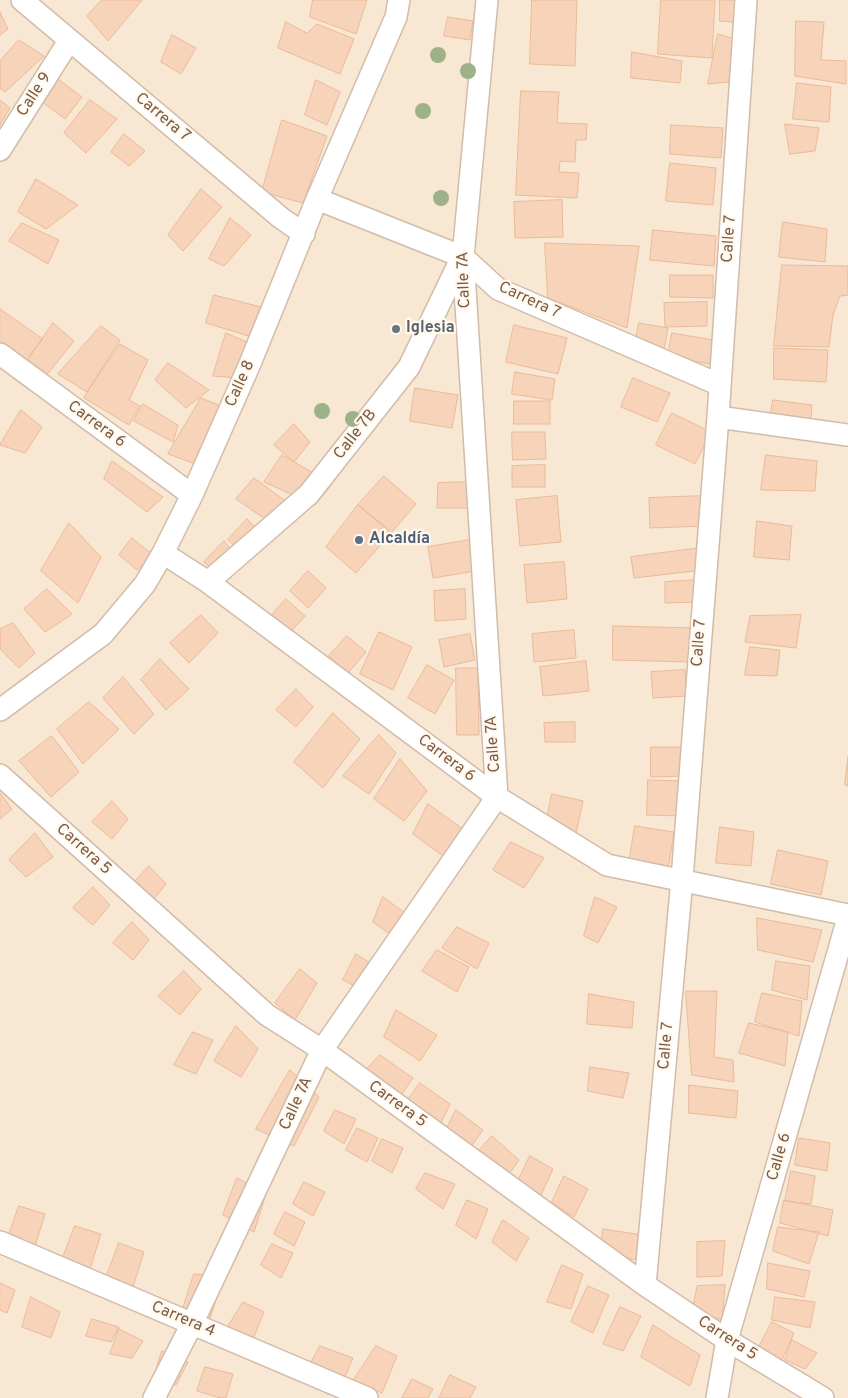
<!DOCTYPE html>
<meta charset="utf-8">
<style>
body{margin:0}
canvas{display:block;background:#fff5e5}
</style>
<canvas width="848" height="1398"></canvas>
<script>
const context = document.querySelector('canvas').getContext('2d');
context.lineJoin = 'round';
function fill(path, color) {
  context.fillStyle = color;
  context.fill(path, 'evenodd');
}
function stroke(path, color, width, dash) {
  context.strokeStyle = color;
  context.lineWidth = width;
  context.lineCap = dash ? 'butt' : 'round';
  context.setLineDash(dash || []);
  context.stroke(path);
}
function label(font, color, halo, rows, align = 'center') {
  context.font = font + ' Overpass,sans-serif';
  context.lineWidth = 4.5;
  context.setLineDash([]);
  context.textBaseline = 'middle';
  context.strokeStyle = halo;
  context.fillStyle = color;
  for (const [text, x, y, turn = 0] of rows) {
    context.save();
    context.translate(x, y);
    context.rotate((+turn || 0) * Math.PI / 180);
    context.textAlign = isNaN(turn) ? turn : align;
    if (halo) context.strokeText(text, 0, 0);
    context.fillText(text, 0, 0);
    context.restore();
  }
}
const residential = new Path2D(`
 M0 0H848V1398H0Z`);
const building = new Path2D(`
 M102 0H142L108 41 87 16Z
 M313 0H367L356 34 310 17Z
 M532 0H577L575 66 530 64Z
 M661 0H715L712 58 658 54Z
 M720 0H735L734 22 720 21Z
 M0 12 8 29 0 35Z
 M448 17 473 21 470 40 444 36Z
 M796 21 824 22 821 60 846 61V84L795 76Z
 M286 22 307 33 317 24 354 39 340 74 278 48Z
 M718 34 734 39 729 82 708 84Z
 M172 35 196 48 181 74 161 62Z
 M19 40 44 56 5 92 0 88V61Z
 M632 52 682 61 680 83 631 78Z
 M58 79 82 97 65 119 41 101Z
 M316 80 340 92 327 125 305 115Z
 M797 83 831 87 829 122 793 119Z
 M521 91 559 92 557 123 587 124 586 140H576L575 162 560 161 559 172 579 173 577 198 516 195Z
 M0 100 10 108 0 125Z
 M90 100 117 119 86 153 64 133Z
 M282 120 327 136 303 203 262 192Z
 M785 124 819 128 815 151 790 154Z
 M671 125 723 128 721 158 670 154Z
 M124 134 145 151 129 166 111 152Z
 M670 163 716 168 713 205 666 201Z
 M36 179 78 205 46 229 18 212Z
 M201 189 222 207 183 251 168 235Z
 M562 200 563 237 515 238 514 202Z
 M230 218 251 235 224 266 209 259Z
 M783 222 827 229 825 262 779 257Z
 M22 223 59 240 48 264 9 241Z
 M653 230 716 236 714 266 650 260Z
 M545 243 639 246 627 328 548 298Z
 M782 265 848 266V295L840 296 833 315 829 347 774 346Z
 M670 275H713V298L670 297Z
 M214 295 265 308 252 337 206 323Z
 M707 302V326L665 327 664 303Z
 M0 309 43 339 24 362 0 344Z
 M53 323 74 341 45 377 27 362Z
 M639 323 668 328 664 350 635 345Z
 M514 325 567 338 558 374 506 362Z
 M101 326 120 340 87 392 58 374Z
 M226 333 249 343 238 378 213 376Z
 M672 333 719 341 715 365 668 356Z
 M120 344 148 360 129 400 140 406 129 425 84 398Z
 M774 348 828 350 826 382 774 379Z
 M168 363 209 390 186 408 155 380Z
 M515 372 555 379 552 400 512 394Z
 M633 378 670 393 657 422 621 407Z
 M415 388 458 395 452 428 410 421Z
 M201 398 226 408 201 466 168 454Z
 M773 400 812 405 810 430 769 426Z
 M514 401H550V424H514Z
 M143 404 178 425 173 442 134 421Z
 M21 410 42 427 25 453 0 445Z
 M672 413 711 432 695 464 656 445Z
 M294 424 310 442 294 462 274 445Z
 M512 432H545L546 459 513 460Z
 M282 455 332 484 315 505 264 482Z
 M766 455 817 461 815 491 761 490Z
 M112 461 163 497 147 512 104 479Z
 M545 465V487H512V466Z
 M384 476 416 504 391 533 358 505Z
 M254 478 291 505 274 525 236 499Z
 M473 482 472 508H437L438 483Z
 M557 496 561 542 520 546 516 500Z
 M704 496 705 526 650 528 649 498Z
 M358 505 392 532 356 573 326 547Z
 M247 519 264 536 247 557 228 540Z
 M757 521 792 526 789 560 754 557Z
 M69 523 101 557 78 603 41 571Z
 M132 538 153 555 137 570 119 555Z
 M476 539 481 570 433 578 428 547Z
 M224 541 240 559 224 579 204 562Z
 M701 548 703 570 634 578 631 557Z
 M564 562 567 599 527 603 524 565Z
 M308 571 326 588 308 608 290 591Z
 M698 580 699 602 665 603V582Z
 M47 589 72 614 45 632 24 609Z
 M465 589 466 619 435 621 434 591Z
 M286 599 305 616 286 637 268 619Z
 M201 615 218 633 189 663 170 643Z
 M801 615 796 648 745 642 750 616Z
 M13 623 35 653 19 668 0 649V629Z
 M613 626 692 628 691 662 613 660Z
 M574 630 576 658 534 662 532 634Z
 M379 632 412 647 393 690 360 674Z
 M470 634 475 660 444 667 439 640Z
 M347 636 366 652 348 673 329 656Z
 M750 647 780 650 777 676 745 675Z
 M160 659 189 689 166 710 141 680Z
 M586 661 589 691 543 696 540 667Z
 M427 665 454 680 435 714 408 698Z
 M456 668H478L479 735H457Z
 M685 670 687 696 653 698 651 672Z
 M123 677 154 714 134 734 103 698Z
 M296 689 313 707 296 727 276 710Z
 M89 702 119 729 83 764 57 729Z
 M333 713 360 739 323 788 294 762Z
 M575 722V742H545L544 723Z
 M379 735 396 753 369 794 343 776Z
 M52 736 79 772 51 797 19 761Z
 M651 747H685V776L651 777Z
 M848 757V786L845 785Z
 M400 759 427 791 404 821 374 799Z
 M648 780 683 781 682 816 647 815Z
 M0 793 12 809 0 819Z
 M552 794 583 801 576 833 545 827Z
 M112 801 128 819 112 839 92 822Z
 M428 804 474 837 454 864 413 834Z
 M635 826 674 832 668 870 629 863Z
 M720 827 754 832 751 866 716 863Z
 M35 833 53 857 26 877 9 860Z
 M511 842 544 858 524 888 493 870Z
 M778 850 828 861 821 895 771 884Z
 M149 866 166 884 150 904 130 887Z
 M93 887 110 905 93 925 73 908Z
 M383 897 419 923 402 943 373 922Z
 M595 897 617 907 598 943 584 936Z
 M757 918 822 930 813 962 758 950Z
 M132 922 149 940 133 960 113 943Z
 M457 927 489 943 477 969 442 948Z
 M437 950 469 967 457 992 422 971Z
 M356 954 387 974 370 994 343 980Z
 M776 961 810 966 807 1000 772 990Z
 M300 969 317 983 295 1020 275 1003Z
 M184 971 201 989 180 1015 158 996Z
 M686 991H717L714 1057 733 1060 734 1082 692 1075Z
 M762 993 802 1001 799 1036 755 1022Z
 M589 994 634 1002 632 1028 587 1024Z
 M396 1010 437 1035 420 1061 384 1037Z
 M749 1023 788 1032 785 1066 739 1053Z
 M236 1026 258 1049 241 1077 214 1061Z
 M193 1032 213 1040 196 1074 174 1065Z
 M380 1055 413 1078 400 1097 365 1071Z
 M590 1067 629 1073 623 1098 588 1091Z
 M290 1070 319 1097 294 1146 256 1129Z
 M420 1083 450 1104 440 1125 405 1104Z
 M689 1085 738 1091 736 1118 689 1113Z
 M335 1110 356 1119 344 1144 324 1131Z
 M456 1110 483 1130 470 1148 446 1130Z
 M357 1128 378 1138 367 1162 346 1150Z
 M492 1136 519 1160 509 1174 477 1153Z
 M799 1138 830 1143 827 1171 795 1165Z
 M382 1139 403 1148 392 1173 372 1161Z
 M530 1156 553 1169 540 1197 517 1183Z
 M791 1171 815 1176 811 1204 785 1201Z
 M425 1173 455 1184 443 1209 416 1189Z
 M564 1176 588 1189 574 1217 552 1202Z
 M237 1178 266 1194 254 1232 223 1215Z
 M304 1182 325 1192 313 1216 293 1204Z
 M467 1200 488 1209 476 1239 456 1225Z
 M784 1200 833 1210 828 1236 780 1223Z
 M19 1206 45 1214 33 1253 7 1240Z
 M285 1212 305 1222 294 1246 274 1234Z
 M503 1220 529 1238 516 1261 492 1242Z
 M75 1226 101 1234 89 1272 62 1260Z
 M778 1227 819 1232 809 1264 773 1251Z
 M603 1229 643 1235 636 1260 601 1253Z
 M725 1241 722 1276 697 1277V1242Z
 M119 1243 144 1252 132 1290 106 1278Z
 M272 1244 293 1253 281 1278 261 1265Z
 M768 1263 810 1271 804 1297 767 1289Z
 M562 1265 583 1274 571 1309 547 1302Z
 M194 1274 224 1276 207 1327 181 1315Z
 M0 1283 15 1290 7 1313 0 1310Z
 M725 1285 722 1320 692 1311 697 1286Z
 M588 1286 609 1295 593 1333 571 1322Z
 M31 1297 60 1312 51 1338 22 1327Z
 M775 1297 815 1302 810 1328 772 1320Z
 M243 1302 264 1312 251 1344 226 1330Z
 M620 1307 641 1316 623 1351 603 1344Z
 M92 1319 119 1327 111 1342 86 1336Z
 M772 1322 794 1333 781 1362 759 1347Z
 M653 1325 700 1355 690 1386 641 1357Z
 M119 1329 143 1341 132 1358 110 1354Z
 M792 1340 817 1353 805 1369 785 1360Z
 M320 1346 353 1358 343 1382 309 1367Z
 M376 1346 397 1356 382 1393 353 1381Z
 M162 1351 188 1362 176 1385 154 1377Z
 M205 1367 233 1374 226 1398H220L197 1391Z
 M450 1375 476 1387 470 1398H439Z
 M412 1379 433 1389 428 1398H402Z`);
const street = new Path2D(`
 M22 0 281 218 304 234
 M0 150 69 41
 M317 199 463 257 498 289 720 385
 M0 354 192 495
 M718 417 848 435
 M163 553 208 582 497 797 607 865 848 915
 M208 582 309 494 409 367 461 259
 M0 710 103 634 145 584 163 553 192 495 249 366 317 199 396 17 399 0
 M0 775 267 1015 322 1050 645 1285 727 1340 823 1398
 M0 1242 367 1398
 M645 1285 682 879 718 417 746 0
 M154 1398 192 1324 322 1050 497 797 463 257 487 0
 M717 1398 727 1340 848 918`);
const trees = [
 [438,55],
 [468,71],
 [423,111],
 [441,198],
 [322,411],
 [353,419]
];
const markers = [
 [396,329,5,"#6b7280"],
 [359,540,5,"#5c6f8a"]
];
const streetNames = [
 ["Calle 9",35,95,-57],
 ["Carrera 7",162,118,40],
 ["Calle 7",730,239,-86],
 ["Calle 7A",465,280,-92],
 ["Carrera 7",529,301,25],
 ["Calle 8",241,384,-66],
 ["Carrera 6",96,425,36],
 ["Calle 7B",356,435,-52],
 ["Calle 7",700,643,-86],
 ["Calle 7A",494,744,-94],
 ["Carrera 6",446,759,37],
 ["Carrera 5",83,850,42],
 ["Calle 7",667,1046,-85],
 ["Calle 7A",297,1104,-65],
 ["Carrera 5",397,1105,36],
 ["Calle 6",780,1157,-74],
 ["Carrera 4",183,1320,23],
 ["Carrera 5",727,1339,33]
];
const worshipNames = [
 ["Iglesia",406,329]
];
const serviceNames = [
 ["Alcaldía",369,540]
];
fill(residential, '#f7e7d3');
fill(building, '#f7d3ba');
stroke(building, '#ecba98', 1);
stroke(street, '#d2bca9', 24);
stroke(street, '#fff', 21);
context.fillStyle = '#9db288';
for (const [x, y] of trees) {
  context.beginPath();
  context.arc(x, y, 8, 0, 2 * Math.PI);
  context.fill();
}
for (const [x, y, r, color] of markers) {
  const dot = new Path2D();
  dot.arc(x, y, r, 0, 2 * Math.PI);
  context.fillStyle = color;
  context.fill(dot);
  stroke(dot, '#fff9ee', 2);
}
label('16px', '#7b5a47', '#fff9ee', streetNames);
label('bold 16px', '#5b616d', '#fff9ee', worshipNames, 'left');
label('bold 16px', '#4e5e75', '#fff9ee', serviceNames, 'left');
</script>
